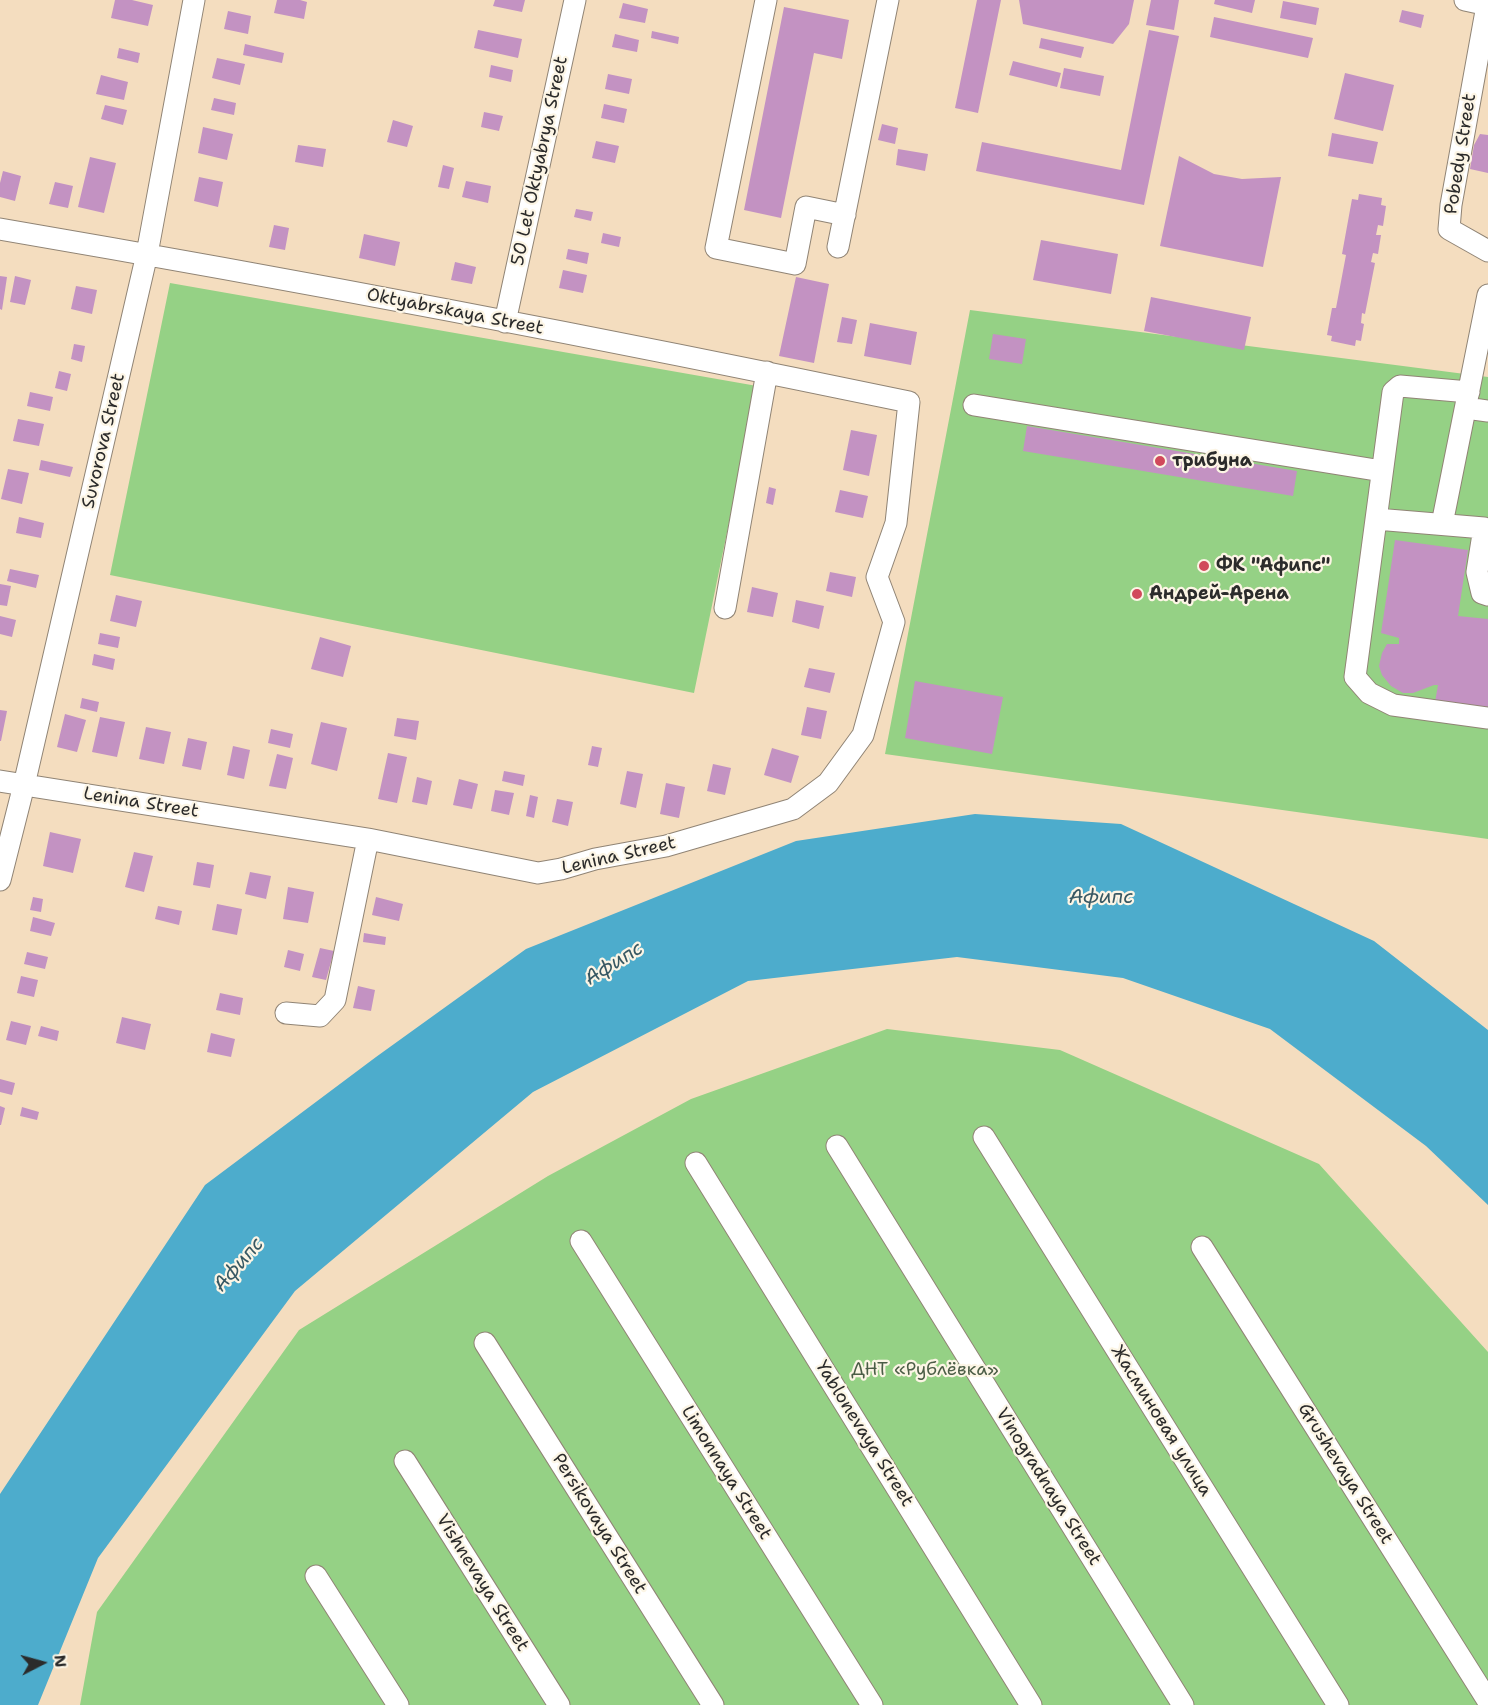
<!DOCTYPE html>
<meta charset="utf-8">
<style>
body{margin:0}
#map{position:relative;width:1488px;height:1705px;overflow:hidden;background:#f4ddbf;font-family:"Shantell Sans",sans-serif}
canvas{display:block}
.north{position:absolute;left:12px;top:1633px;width:60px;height:60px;-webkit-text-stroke:4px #fcf5e5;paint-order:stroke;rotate:84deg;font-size:16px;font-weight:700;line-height:24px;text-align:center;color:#2b2b2b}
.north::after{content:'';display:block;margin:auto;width:21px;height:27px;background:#2b2b2b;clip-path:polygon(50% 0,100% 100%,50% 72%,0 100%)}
</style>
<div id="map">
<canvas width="1488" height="1705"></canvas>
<div class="north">N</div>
</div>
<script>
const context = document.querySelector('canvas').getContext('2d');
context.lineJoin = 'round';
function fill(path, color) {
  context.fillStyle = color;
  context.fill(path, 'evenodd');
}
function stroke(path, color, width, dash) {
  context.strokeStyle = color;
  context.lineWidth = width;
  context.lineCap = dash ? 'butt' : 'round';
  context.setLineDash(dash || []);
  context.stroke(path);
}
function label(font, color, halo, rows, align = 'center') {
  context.font = font + ' "Shantell Sans",sans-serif';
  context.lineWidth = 4.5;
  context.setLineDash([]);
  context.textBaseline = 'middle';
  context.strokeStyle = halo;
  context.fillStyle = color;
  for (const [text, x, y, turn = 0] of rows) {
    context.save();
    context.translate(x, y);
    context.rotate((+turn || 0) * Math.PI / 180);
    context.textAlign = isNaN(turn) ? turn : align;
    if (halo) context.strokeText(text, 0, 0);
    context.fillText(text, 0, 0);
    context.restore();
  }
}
const green = new Path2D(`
 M170 283 757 386 694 693 110 575Z
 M970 310 1488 377V839L885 754Z
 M887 1029 1060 1050 1319 1164 1488 1352V1705H80L97 1612 299 1330 548 1176 691 1099Z`);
const water = new Path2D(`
 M975 814 1121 824 1374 941 1488 1030V1205L1426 1146 1270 1029 1123 978 957 957 748 981 533 1092 295 1291 98 1558 38 1705H0V1494L205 1185 376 1057 526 949 796 841Z`);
const building = new Path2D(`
 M115 0H132L153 5 148 26 111 18Z
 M277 0H300L307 2 304 19 274 13Z
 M495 0H525L522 12 493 6Z
 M977 0H1001L978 113 955 108Z
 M1019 0H1134L1129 24 1113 44 1023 24Z
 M1151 0H1179L1174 30 1146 25Z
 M1215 0H1255L1252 13 1214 4Z
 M1283 1 1319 8 1316 25 1280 18Z
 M623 3 648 9 645 23 619 18Z
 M784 7 849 20 842 59 814 53 781 218 744 210Z
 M1402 10 1424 15 1421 28 1399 22Z
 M228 11 251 16 248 34 224 29Z
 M1214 17 1313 38 1308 58 1210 37Z
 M478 30 522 39 518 58 474 48Z
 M1149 30 1179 36 1144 205 976 171 982 142 1121 170Z
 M652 31 679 37 678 44 651 38Z
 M615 34 639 40 637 52 612 47Z
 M1041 38 1084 47 1081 58 1039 48Z
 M245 44 284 53 282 63 243 55Z
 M119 48 140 53 138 63 117 58Z
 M217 58 245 64 240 85 212 78Z
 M1013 61 1061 73 1057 87 1009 75Z
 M491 65 513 70 511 82 489 77Z
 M1064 68 1104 76 1100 96 1060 88Z
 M1345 73 1394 85 1383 131 1334 119Z
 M608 74 632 79 629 94 605 89Z
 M101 75 128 82 124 100 96 94Z
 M214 98 236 103 234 115 211 110Z
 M604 104 627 109 624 123 601 118Z
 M105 105 127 110 123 125 101 119Z
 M484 112 503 116 499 131 481 127Z
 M393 120 413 126 407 147 387 142Z
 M882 124 898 128 895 144 878 140Z
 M203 127 233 134 227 160 198 153Z
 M1332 133 1378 142 1373 164 1328 156Z
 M1480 134 1488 135V173L1470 169 1474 145Z
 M596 141 619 146 615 163 592 158Z
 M298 145 326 149 323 167 295 162Z
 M898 149 928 154 925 171 896 165Z
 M1179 156 1214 174 1242 179 1281 177 1263 267 1160 246Z
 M90 157 116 163 104 213 78 207Z
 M443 165 454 168 449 189 438 187Z
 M3 171 21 176 15 201 0 197V183Z
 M199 177 223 182 218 207 194 201Z
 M466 181 491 186 488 203 462 197Z
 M55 182 73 186 68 208 49 204Z
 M1359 194 1382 198 1381 205 1386 206 1383 226 1378 225 1376 235H1381L1378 254 1373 253 1371 262 1375 263 1365 314 1362 313 1361 323 1364 324 1361 341 1356 340 1355 346 1331 341 1332 336 1327 335 1332 308H1336L1346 255 1342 254 1352 199 1358 200Z
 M576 209 593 212 591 221 574 217Z
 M274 225 289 228 285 250 269 247Z
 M603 233 621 237 619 247 601 243Z
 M364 234 400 242 395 266 359 258Z
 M1041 240 1118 254 1111 294 1033 280Z
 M568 249 589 253 587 264 566 259Z
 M455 262 476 267 472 284 451 280Z
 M563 270 587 275 583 293 559 288Z
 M0 276 7 277 2 310 0 309Z
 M15 276 31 280 25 305 10 302Z
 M796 277 829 284 814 363 779 356Z
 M76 286 97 290 92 314 71 309Z
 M1151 297 1251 317 1244 350 1144 331Z
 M842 317 857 320 852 344 837 342Z
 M870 323 917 332 911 365 864 356Z
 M993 334 1026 339 1022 364 989 359Z
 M74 344 85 346 82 362 71 359Z
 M59 371 71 374 67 391 55 388Z
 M30 392 53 397 50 411 27 406Z
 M18 419 44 424 39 446 13 441Z
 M1027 426 1297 471 1293 496 1023 451Z
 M851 430 877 435 869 476 843 470Z
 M41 460 73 467 70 477 39 470Z
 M8 469 29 473 22 504 1 499Z
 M769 487 776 489 773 505 766 503Z
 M840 490 868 496 863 518 835 512Z
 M19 517 44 523 41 538 16 533Z
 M1395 540 1468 550 1458 616 1488 619V707L1435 702 1438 685H1434L1413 693H1403L1391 686 1382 675 1379 666 1382 653 1387 644H1399V638L1381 633Z
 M10 569 39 575 36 588 7 581Z
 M830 572 856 577 852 597 826 591Z
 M0 584 11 586 7 606 0 605Z
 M752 587 778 593 773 617 747 612Z
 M116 595 142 601 136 627 110 621Z
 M796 600 824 606 819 629 792 622Z
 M0 616 16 620 12 637 0 634Z
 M100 633 120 637 118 648 98 644Z
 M320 637 351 646 343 677 311 669Z
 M94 654 115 659 113 670 92 665Z
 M809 668 835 673 830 693 804 687Z
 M915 681 1003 697 992 754 905 738Z
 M82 698 99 702 97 712 80 708Z
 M807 707 827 711 821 739 801 735Z
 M0 710 7 711 1 741H0Z
 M65 714 86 720 77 752 57 747Z
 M100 717 125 722 117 757 92 752Z
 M397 718 419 721 416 740 394 736Z
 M321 722 347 728 337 771 311 764Z
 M146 727 171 732 164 764 139 759Z
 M271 729 293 734 290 748 268 743Z
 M188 738 207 742 201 770 182 766Z
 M233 746 250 750 244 779 227 775Z
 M592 746 602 748 598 767 588 765Z
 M772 748 799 756 791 783 764 775Z
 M388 753 407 757 397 803 378 799Z
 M277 754 293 758 286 789 269 786Z
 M713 764 731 768 725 795 707 791Z
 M504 771 525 775 523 786 502 781Z
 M627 771 643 774 636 808 620 804Z
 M417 777 432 781 427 805 412 802Z
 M459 779 478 784 472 809 453 805Z
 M666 783 685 787 679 818 660 814Z
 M495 790 514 793 509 815 491 811Z
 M530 795 538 797 534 818 526 816Z
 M557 799 573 802 568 826 552 822Z
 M50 832 81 839 73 873 43 866Z
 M134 852 153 856 144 892 125 887Z
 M197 862 214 865 210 888 193 885Z
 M250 872 271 876 266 899 245 894Z
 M288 887 314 892 308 923 283 919Z
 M33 897 43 899 41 912 30 910Z
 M376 897 403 904 399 921 372 915Z
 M217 904 242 909 237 935 212 930Z
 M158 906 182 911 179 925 155 919Z
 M33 917 55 923 51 936 30 931Z
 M364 933 386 937 385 945 363 942Z
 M320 948 334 951 326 980 312 977Z
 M288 950 304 954 300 971 284 967Z
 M27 952 48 957 45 969 24 964Z
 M21 976 38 980 34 997 17 993Z
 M358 986 375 990 371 1011 353 1008Z
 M220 993 243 998 240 1015 216 1010Z
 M122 1017 151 1024 145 1050 116 1043Z
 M11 1021 31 1026 26 1045 6 1040Z
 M41 1026 59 1031 57 1041 38 1036Z
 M211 1033 235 1039 231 1057 207 1052Z
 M0 1079 15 1083 12 1095 0 1092Z
 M0 1106 5 1108 1 1125H0Z
 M22 1107 39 1112 37 1120 20 1116Z`);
const minor = new Path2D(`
 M766 0 716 248 795 264 806 207 845 215
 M1465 0 1488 5
 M1488 0 1451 205 1449 229 1488 251
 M0 229C304 281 607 339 909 402L896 523 877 577 894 622 863 735 828 783 793 809 666 846 595 859 561 869 538 873 368 839 0 781
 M838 247 888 0
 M505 322 575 0
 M1469 392 1400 386 1393 392 1355 677 1369 693 1393 705 1488 718
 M974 405 1382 471
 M1466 408 1488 411
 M1376 519 1484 528 1477 572 1482 593 1488 595
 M1442 524 1488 295
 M725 608 767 372
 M0 880 24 785 147 254 194 0
 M286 1013 320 1016 335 1000 368 839
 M984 1137 1338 1705
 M837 1146 1183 1705
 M696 1163 1031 1705
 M581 1241 872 1705
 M1202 1247 1488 1701
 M485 1343 713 1705
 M405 1461 559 1705
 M316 1576 398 1705`);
const markers = [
 [1160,461,6,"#d1495b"],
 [1204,566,6,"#d1495b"],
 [1137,594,6,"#d1495b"]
];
const streetNames = [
 ["Pobedy Street",1461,154,-81],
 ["50 Let Oktyabrya Street",540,161,-78],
 ["Oktyabrskaya Street",455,312,11],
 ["Suvorova Street",104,441,-77],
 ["Lenina Street",141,803,9],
 ["Lenina Street",619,856,-13],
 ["Жасминовая улица",1161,1421,58],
 ["Yablonevaya Street",864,1434,58],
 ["Limonnaya Street",726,1473,58],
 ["Grushevaya Street",1345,1474,58],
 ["Vinogradnaya Street",1048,1487,58],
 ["Persikovaya Street",599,1524,58],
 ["Vishnevaya Street",482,1583,58]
];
const poiNames = [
 ["трибуна",1172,461],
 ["ФК \"Афипс\"",1216,566],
 ["Андрей-Арена",1149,594]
];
const parkNames = [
 ["ДНТ «Рублёвка»",925,1370]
];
const waterNames = [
 ["Афипс",1101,898],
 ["Афипс",614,964,-32],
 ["Афипс",239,1265,-49]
];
fill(green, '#95d185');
fill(water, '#4daccc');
fill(building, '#c392c2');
stroke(minor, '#908475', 23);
stroke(minor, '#fff', 21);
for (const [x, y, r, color] of markers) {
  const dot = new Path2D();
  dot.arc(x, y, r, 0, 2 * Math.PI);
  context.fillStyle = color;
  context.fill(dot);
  stroke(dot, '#fcf5e5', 2);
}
label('18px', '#2b2b2b', '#fcf5e5', streetNames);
label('bold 18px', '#2b2b2b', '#fcf5e5', poiNames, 'left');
label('18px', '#4b5d46', '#fcf5e5', parkNames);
label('italic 20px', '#375863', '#fcf5e5', waterNames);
</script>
